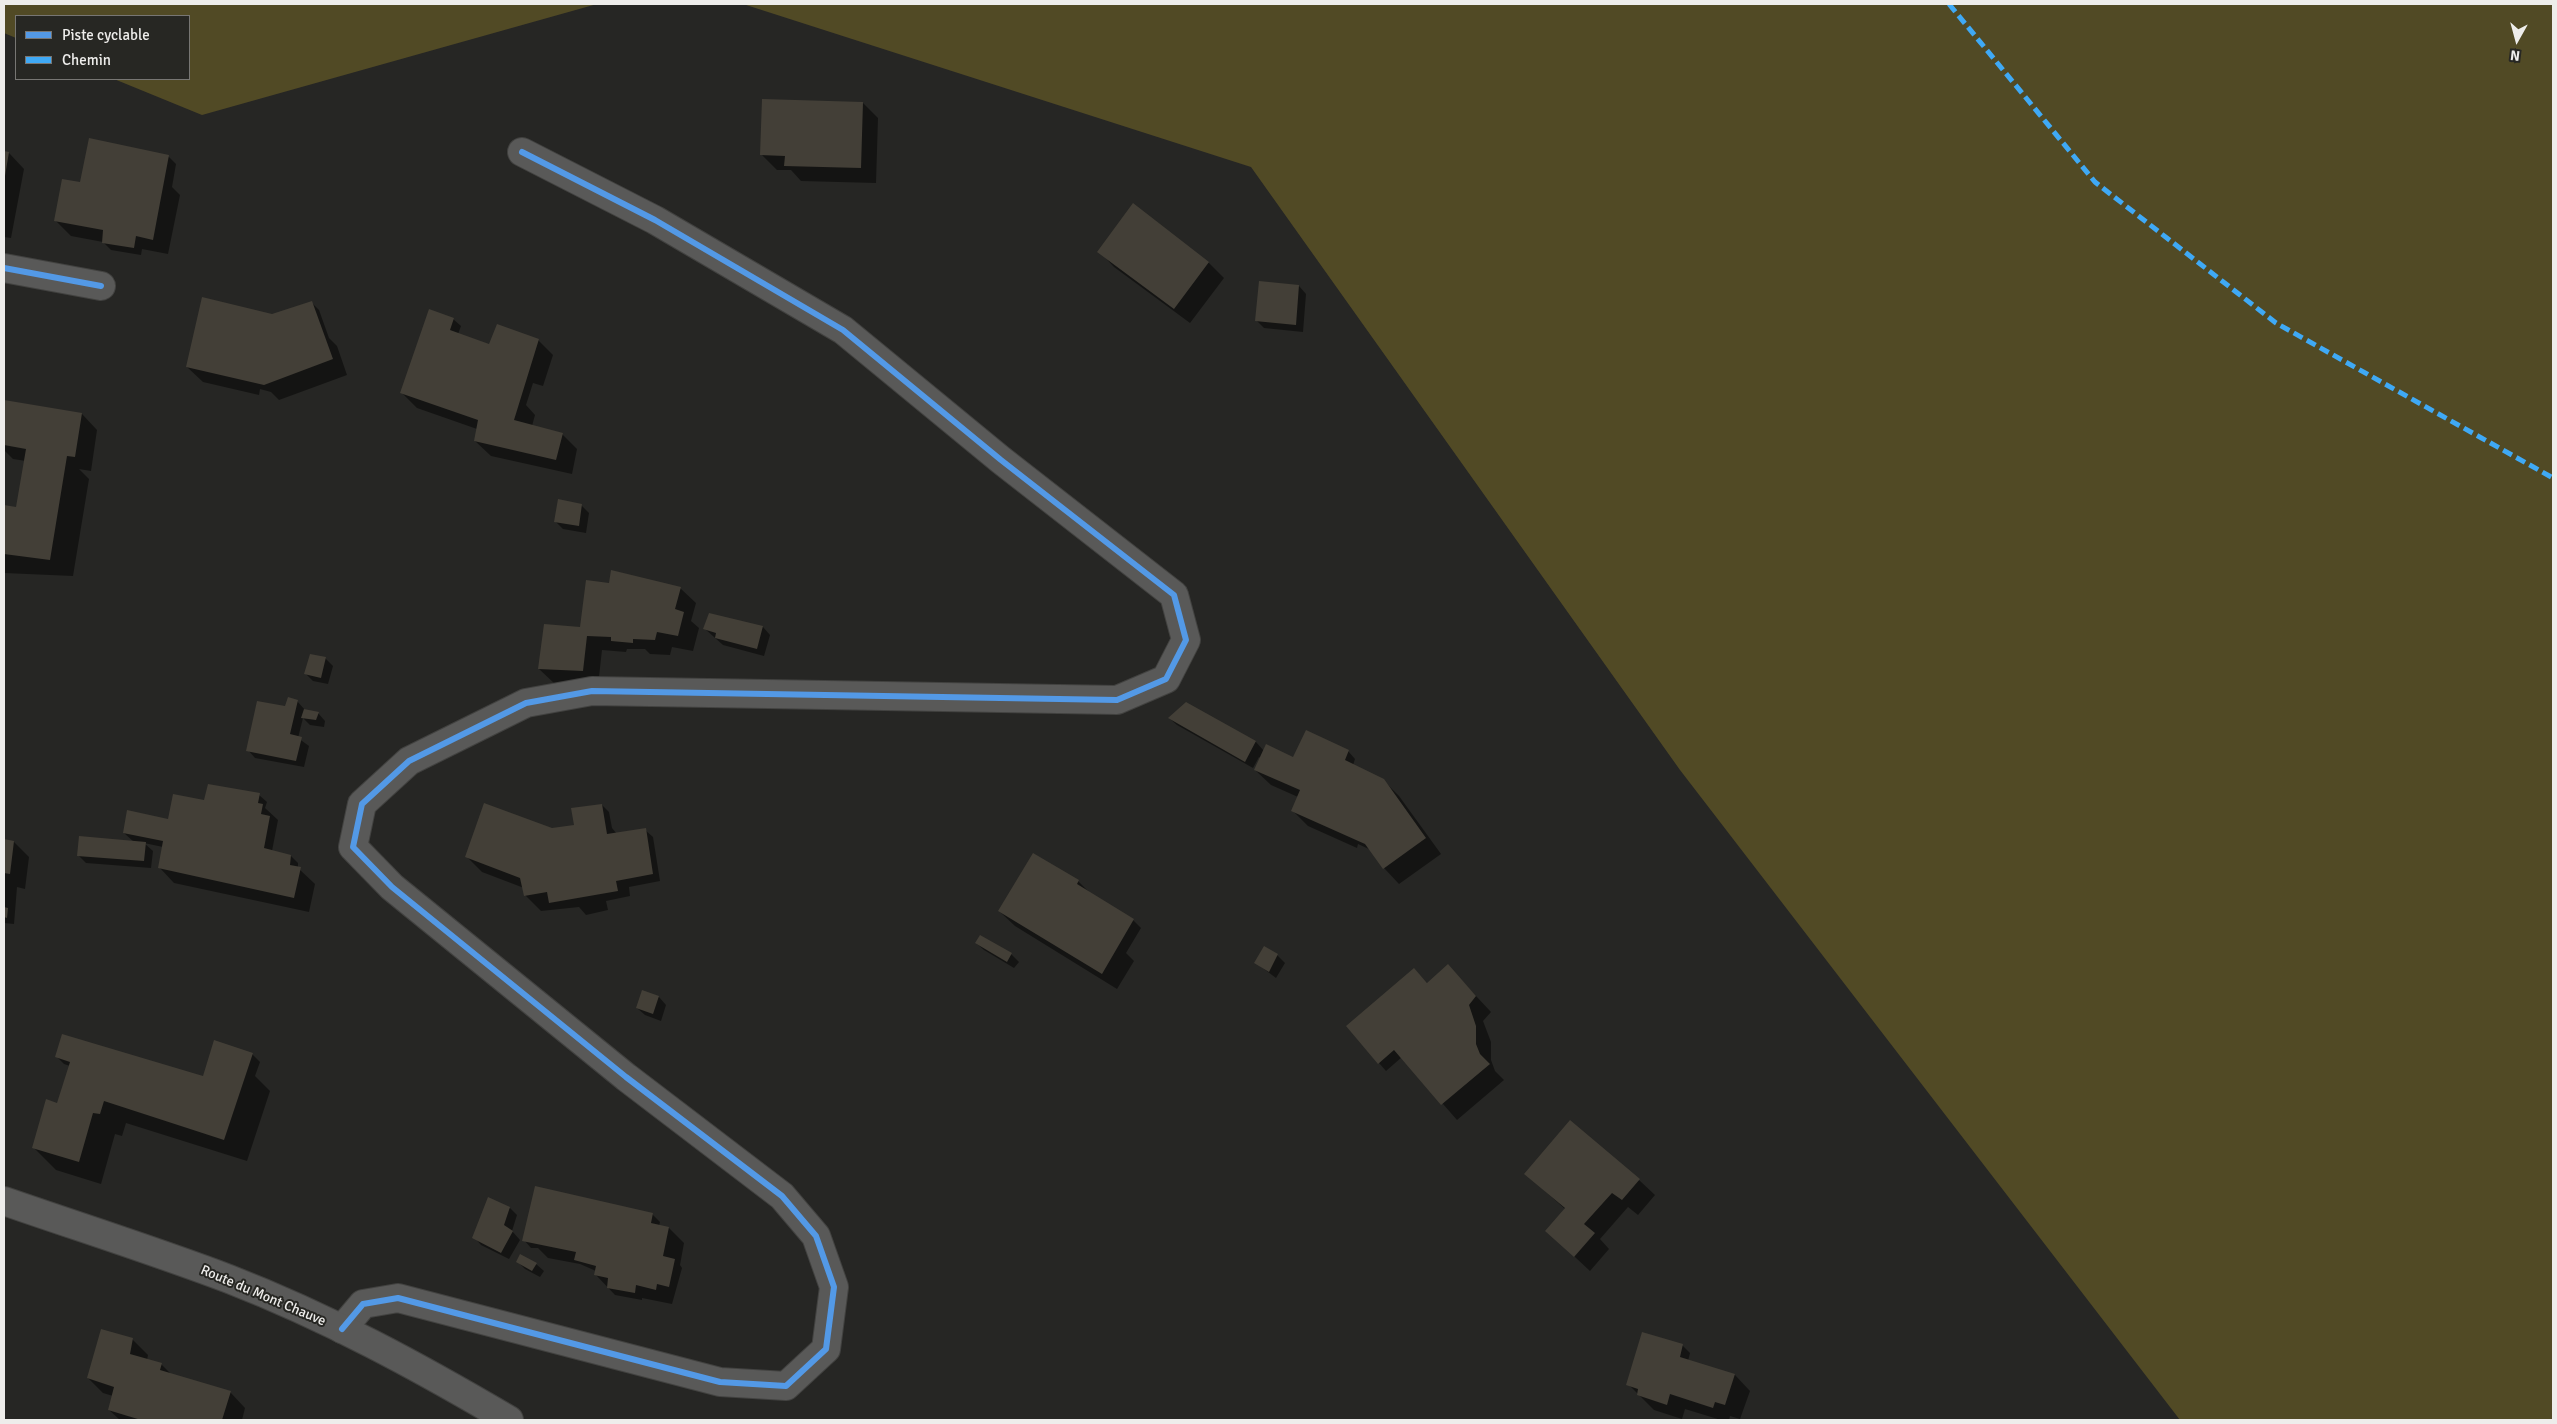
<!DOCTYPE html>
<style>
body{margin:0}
#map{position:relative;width:2557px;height:1424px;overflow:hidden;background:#262624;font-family:Signika,sans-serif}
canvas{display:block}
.frame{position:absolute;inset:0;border:5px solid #eeedeb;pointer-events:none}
.legend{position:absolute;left:15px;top:15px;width:175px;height:65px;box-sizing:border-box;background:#272723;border:1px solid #777673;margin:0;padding:6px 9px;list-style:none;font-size:15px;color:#eeedeb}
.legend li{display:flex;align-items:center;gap:10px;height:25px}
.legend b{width:25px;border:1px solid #777673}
.north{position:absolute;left:2492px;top:15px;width:50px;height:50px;-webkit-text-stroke:4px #272723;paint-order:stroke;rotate:187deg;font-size:14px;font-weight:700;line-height:20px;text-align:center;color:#eeedeb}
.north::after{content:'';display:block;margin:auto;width:18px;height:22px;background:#eeedeb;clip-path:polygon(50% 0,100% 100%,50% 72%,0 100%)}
</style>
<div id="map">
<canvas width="2557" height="1424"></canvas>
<div class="frame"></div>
<ul class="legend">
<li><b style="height:6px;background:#5399e6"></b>Piste cyclable</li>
<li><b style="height:6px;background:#3fa9f5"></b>Chemin</li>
</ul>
<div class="north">N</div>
</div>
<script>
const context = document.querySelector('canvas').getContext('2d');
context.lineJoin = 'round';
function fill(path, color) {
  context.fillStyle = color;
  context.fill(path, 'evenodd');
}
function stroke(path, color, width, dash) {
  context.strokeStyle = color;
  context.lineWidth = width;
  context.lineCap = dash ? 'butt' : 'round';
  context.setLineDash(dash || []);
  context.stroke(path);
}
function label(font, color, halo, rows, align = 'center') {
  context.font = font + ' Signika,sans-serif';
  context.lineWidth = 4;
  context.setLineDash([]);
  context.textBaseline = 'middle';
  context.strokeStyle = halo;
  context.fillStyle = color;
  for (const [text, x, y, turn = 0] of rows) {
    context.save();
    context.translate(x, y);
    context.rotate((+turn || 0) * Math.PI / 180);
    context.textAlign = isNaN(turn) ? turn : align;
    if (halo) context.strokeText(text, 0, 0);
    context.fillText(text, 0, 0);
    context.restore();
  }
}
const forest = new Path2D(`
 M4 4H597L202 115 114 79H189V16H16V38L4 33Z
 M743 4H2553V1420H2180L1680 770 1251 167Z`);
const shadow = new Path2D(`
 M863 103 878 118 876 183 801 181 791 170H777L762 155Z
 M4 152 9 153 24 169 11 238 4 237Z
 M169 157 176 164 172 187 180 195 168 254 142 249 141 255 111 250 103 242 71 236 56 221 81 184Z
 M1134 205 1209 263 1224 278 1190 323 1114 267 1099 251Z
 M1299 286 1306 294 1303 332 1264 328 1256 320Z
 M311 302 319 310 329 338 337 346 347 375 279 400 271 392 260 389 259 395 203 382 187 367Z
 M453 319 461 326 458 334 490 345 538 340 553 355 543 386 533 383 526 405 535 415 532 426 562 434 577 449 572 474 491 456 475 441 477 429 417 408 402 393Z
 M4 401 82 414 97 430 91 471 79 469 89 479 73 576 4 573V506L17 508 26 461 13 459 4 450Z
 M581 505 589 513 586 533 563 529 556 522Z
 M680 588 696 603 691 621 699 628 693 651 672 647 670 655 650 654 645 649H627L626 652 602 650 598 686 555 684 539 669 581 628Z
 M763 627 770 635 764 656 723 645 705 629Z
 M325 658 333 666 328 684 313 681 306 674Z
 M297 701 305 710 318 713 325 721 324 727 310 725 303 718 298 738 309 746 304 767 255 758 248 750Z
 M1186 703 1256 742 1264 751 1294 758 1348 751 1355 759 1353 765 1383 780 1399 796 1441 854 1399 884 1384 868 1371 850 1358 844 1357 848 1308 826 1293 811 1298 797 1271 785 1255 770 1261 758 1259 757 1253 768 1177 725 1169 718Z
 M259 795 267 802 265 808 278 820 272 851 291 856 298 863V868L315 884 309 912 174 883 159 867 163 847 144 843 153 851 151 868 86 863 78 855 134 842 124 833 167 820 205 801Z
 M602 805 609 812 612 828 617 834 645 830 653 837 660 881 629 887 630 896 606 901 608 910 586 915 579 907 541 911 525 895 524 888 482 872 466 856 552 830 575 826Z
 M4 841 14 842 29 857 25 889 17 887 14 924 4 923Z
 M1078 881 1093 896 1133 920 1141 928 1126 953 1134 961 1117 989 1015 926 999 911Z
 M980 936 1011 954 1019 962 1014 968 984 950 976 943Z
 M1277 955 1285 963 1276 978 1256 963Z
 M1448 966 1491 1012 1483 1021 1491 1042V1060L1495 1071 1504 1080 1457 1120 1402 1057 1386 1071 1379 1063 1414 969 1428 984Z
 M642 992 659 997 666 1005 661 1021 645 1015 637 1008Z
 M252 1054 260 1062 255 1076 270 1091 247 1161 126 1123 122 1136 115 1134 101 1184 56 1170 34 1148 58 1104 70 1066 64 1064 56 1056 204 1077Z
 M1526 1174 1639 1180 1655 1195 1638 1215 1628 1207 1600 1239 1609 1249 1590 1271 1547 1231 1565 1209Z
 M510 1208 517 1215 512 1231 520 1240 509 1259 481 1245 474 1237Z
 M652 1214 660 1222 659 1226 669 1228 684 1243 680 1265 682 1268 672 1304 642 1298V1300L615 1295 596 1275V1271L580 1264 548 1258 538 1248H531L524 1240Z
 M517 1261 536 1264 544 1271 540 1277 525 1269Z
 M1642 1334 1683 1346 1690 1353 1688 1361 1735 1375 1750 1391 1740 1419 1730 1416 1729 1420H1721L1685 1409 1682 1419 1654 1410 1628 1384Z
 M132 1339 148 1355 147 1360 161 1364 172 1375 230 1392 245 1408 242 1420H120L109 1410 113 1396 103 1393 88 1378Z`);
const building = new Path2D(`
 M762 99 863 102 861 168 784 166 785 156 760 155Z
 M89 138 169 155 153 240 136 236 134 248 102 243 103 230 54 221 62 179 80 182Z
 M4 151 9 152 5 176H4Z
 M1133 203 1209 262 1174 309 1097 252Z
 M1259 281 1299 285 1296 325 1255 321Z
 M202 297 272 314 312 301 333 359 264 385 186 367Z
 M429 309 454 318 450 330 489 344 497 324 539 339 514 420 563 433 556 460 474 441 478 420 400 393Z
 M4 400 82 413 75 457 67 456 50 560 4 554V505L16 507 26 449 4 445Z
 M558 499 582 504 579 526 554 522Z
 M611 570 681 587 675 609 684 612 678 636 657 632 655 640 633 639V643L611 641V637L587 636 583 671 538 669 544 624 580 627 586 580 609 583Z
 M709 613 763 626 757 649 715 638 716 633 703 629Z
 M310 654 326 657 321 678 304 674Z
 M288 697 298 700 290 734 302 737 296 761 246 751 257 701 285 706Z
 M1186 702 1256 741 1245 762 1168 718Z
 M304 709 319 712 316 720 301 718Z
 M1306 730 1349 750 1345 760 1384 779 1426 838 1383 869 1365 844 1291 811 1300 790 1254 770 1266 744 1293 757Z
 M208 784 260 793 258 803 263 804 261 814 270 816 264 848 291 855 290 865 301 867 294 898 158 868 163 841 123 833 127 810 168 819 173 794 204 800Z
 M484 803 552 828 574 825 571 808 602 804 607 834 646 828 653 874 616 881 618 891 549 903 547 892 524 896 520 878 465 857Z
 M79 836 146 842 144 861 77 856Z
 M4 839 14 841 10 874 4 873Z
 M1033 853 1079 880 1077 884 1134 919 1102 974 998 911Z
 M4 907 8 908 7 918 4 917Z
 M980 935 1012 953 1007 962 975 943Z
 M1264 946 1278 954 1269 972 1254 963Z
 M1448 964 1476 996 1469 1005 1476 1026V1044L1480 1054 1490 1064 1441 1105 1394 1050 1378 1064 1346 1026 1414 968 1427 983Z
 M642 990 659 996 653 1014 636 1008Z
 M62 1034 203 1076 214 1040 253 1053 224 1140 104 1101 100 1114 93 1113 79 1162 32 1148 46 1099 57 1103 70 1062 55 1057Z
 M1570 1120 1640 1179 1622 1200 1612 1193 1584 1224 1595 1233 1574 1257 1545 1231 1565 1208 1524 1174Z
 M535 1186 653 1213 651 1223 669 1227 663 1256 675 1259 669 1287 657 1284 656 1290 636 1285 635 1293 607 1288 608 1278 594 1275 596 1266 574 1260 576 1252 522 1241Z
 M488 1197 510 1207 504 1225 513 1231 501 1253 472 1238Z
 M520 1254 537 1263 532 1271 516 1262Z
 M101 1329 133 1338 130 1354 162 1363 160 1370 231 1391 222 1420H141L108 1410 114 1387 87 1378Z
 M1642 1332 1683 1344 1680 1357 1735 1374 1725 1405 1715 1402 1713 1408 1670 1394 1667 1405 1637 1395 1638 1389 1626 1385Z`);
const minor = new Path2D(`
 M4 268 101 286
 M342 1329 363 1304 398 1298 720 1382 786 1386 826 1349 834 1287 816 1236 782 1196 626 1077 392 887 353 847 362 804 409 761 526 703 592 691 1117 700 1166 679 1186 640 1174 595 1001 460 843 330 655 220 522 152`);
const tertiary = new Path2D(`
 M4 1201C79 1227 155 1251 229 1279 327 1317 419 1367 509 1420`);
const quiet = new Path2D(`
 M1949 4 2095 182 2276 323 2553 478`);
const cycleway = new Path2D(`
 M4 268 101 286
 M342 1329 363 1304 398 1298 720 1382 786 1386 826 1349 834 1287 816 1236 782 1196 626 1077 392 887 353 847 362 804 409 761 526 703 592 691 1117 700 1166 679 1186 640 1174 595 1001 460 843 330 655 220 522 152`);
const streetNames = [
 ["Route du Mont Chauve",263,1296,23]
];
fill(forest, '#514a25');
fill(shadow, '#0007');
fill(building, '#433f37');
stroke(minor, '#424240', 30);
stroke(tertiary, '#424240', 30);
stroke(minor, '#595958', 28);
stroke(tertiary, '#595958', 28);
stroke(quiet, '#3fa9f5', 5, [10, 5]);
stroke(cycleway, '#5399e6', 6);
label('14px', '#eeedeb', '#272723', streetNames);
</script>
